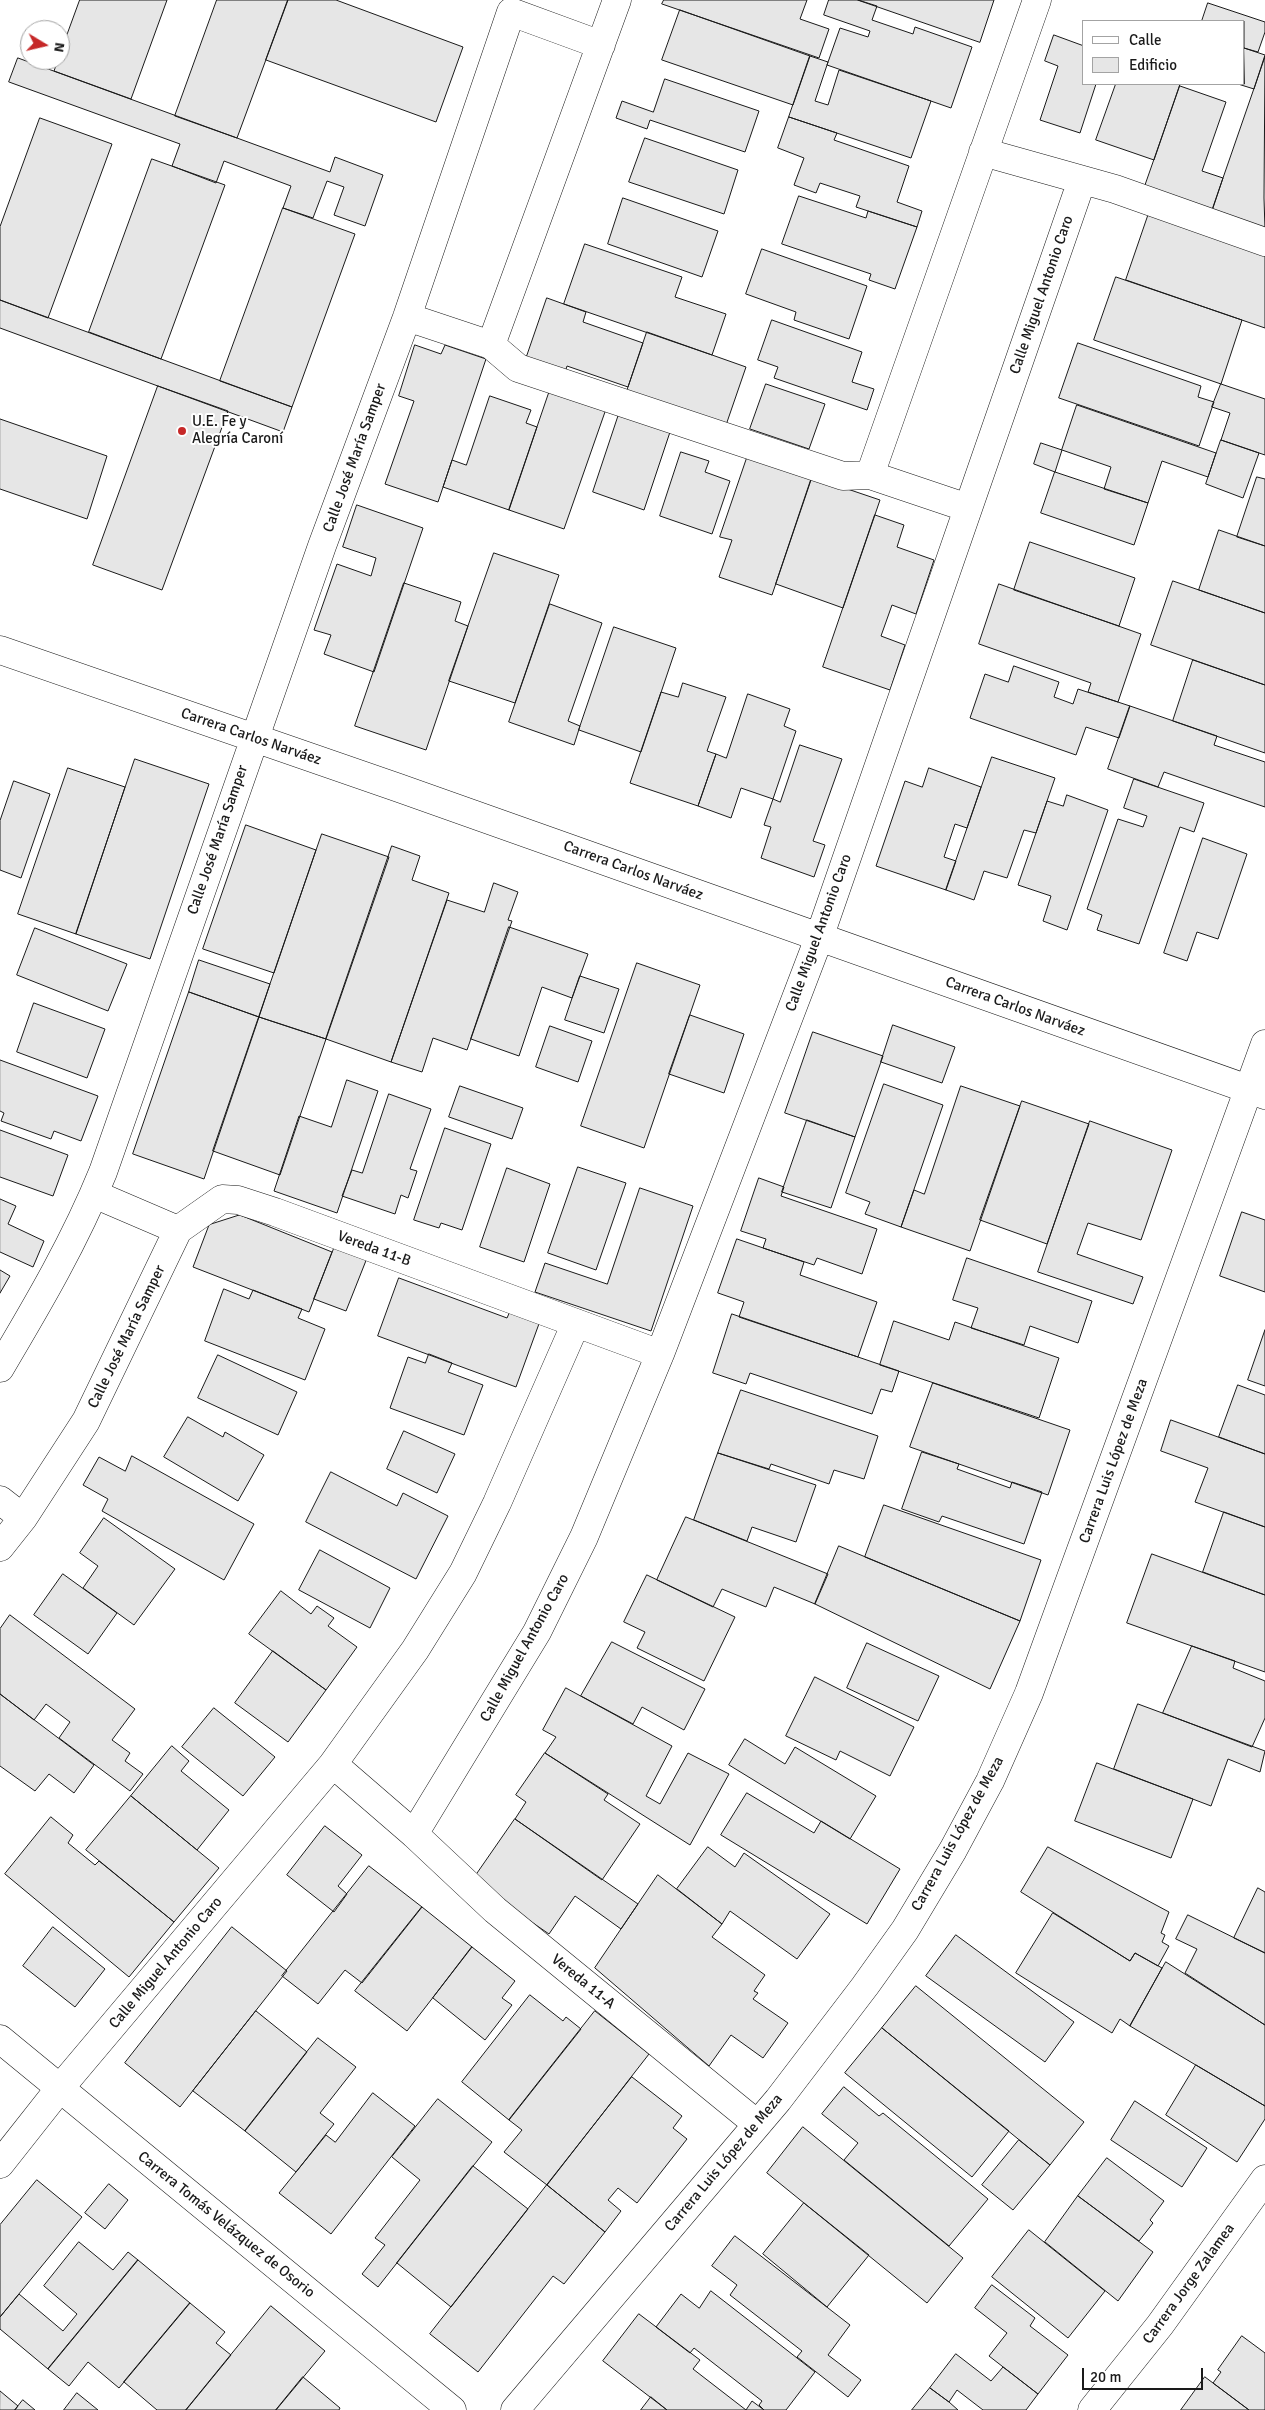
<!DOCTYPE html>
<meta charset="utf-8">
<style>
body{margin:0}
#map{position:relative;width:1265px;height:2410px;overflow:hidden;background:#fff;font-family:Signika,sans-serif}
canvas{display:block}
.legend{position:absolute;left:1082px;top:20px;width:162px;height:65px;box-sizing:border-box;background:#fff;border:1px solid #a3a3a3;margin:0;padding:6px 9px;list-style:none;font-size:15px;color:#1a1a1a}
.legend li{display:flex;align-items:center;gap:10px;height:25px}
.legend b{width:25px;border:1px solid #a3a3a3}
.north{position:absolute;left:20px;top:20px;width:50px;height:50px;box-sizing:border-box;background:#fff;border:1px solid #a3a3a3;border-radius:50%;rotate:99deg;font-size:14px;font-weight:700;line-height:20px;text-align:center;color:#1a1a1a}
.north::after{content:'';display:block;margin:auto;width:18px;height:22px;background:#c62828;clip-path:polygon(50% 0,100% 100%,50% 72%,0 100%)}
.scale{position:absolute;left:1082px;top:2368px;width:121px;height:22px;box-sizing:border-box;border:2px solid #1a1a1a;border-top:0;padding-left:6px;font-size:15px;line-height:18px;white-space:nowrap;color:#1a1a1a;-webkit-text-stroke:4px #fff;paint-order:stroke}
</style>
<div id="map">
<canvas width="1265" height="2410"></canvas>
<ul class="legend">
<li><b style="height:6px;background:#fff"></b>Calle</li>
<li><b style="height:14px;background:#e6e6e6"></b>Edificio</li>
</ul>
<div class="north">N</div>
<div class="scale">20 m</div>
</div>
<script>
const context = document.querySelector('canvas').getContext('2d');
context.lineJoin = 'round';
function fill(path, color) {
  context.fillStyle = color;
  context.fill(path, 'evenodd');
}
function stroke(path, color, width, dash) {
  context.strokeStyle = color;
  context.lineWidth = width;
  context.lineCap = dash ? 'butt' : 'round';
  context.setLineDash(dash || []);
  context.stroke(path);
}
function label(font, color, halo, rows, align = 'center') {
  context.font = font + ' Signika,sans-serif';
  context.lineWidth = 4;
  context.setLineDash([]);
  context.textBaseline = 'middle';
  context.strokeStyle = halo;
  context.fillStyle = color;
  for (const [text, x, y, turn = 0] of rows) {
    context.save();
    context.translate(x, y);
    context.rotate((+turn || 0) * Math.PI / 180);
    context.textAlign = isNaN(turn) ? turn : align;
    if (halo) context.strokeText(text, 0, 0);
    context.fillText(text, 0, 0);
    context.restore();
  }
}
const building = new Path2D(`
 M80 0H167L131 99 54 71 58 60H60V54Z
 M217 0H288L237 138 175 116Z
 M288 0H336L463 47 436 122 266 60Z
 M664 0H807L800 19 829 29 819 58 662 4Z
 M829 0H858L877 6 872 20 913 34 915 27 972 47 951 108 827 65 840 28 868 37 870 31 824 15Z
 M858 0H994L980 42Z
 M1208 3 1265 22V32L1258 52 1244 48V21H1202Z
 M680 10 810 56 793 105 662 60Z
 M1054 35 1084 46V84H1096L1080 133 1040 120 1058 66 1045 61Z
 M1244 48 1265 55 1254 89 1238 84H1244Z
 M810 56 828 62 815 101 828 105 839 70 931 101 911 158 789 117Z
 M1265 57 1264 198 1265 230 1212 211Z
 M18 58 330 172 335 157 383 175 365 226 334 215 344 187 327 181 313 218 283 208 291 186 224 161 216 183 172 166 180 144 9 82Z
 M665 79 759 111 745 152 650 120 647 129 616 118 622 101 653 112Z
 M1116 84H1180L1154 160 1096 140Z
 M1180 86 1226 102 1202 171 1223 178 1212 211 1144 189Z
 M789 117 837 133 834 140 909 166 897 202 922 211 917 227 856 207 860 196 820 183 816 193 794 185 804 158 778 148Z
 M40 118 112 144 48 318 0 300V227Z
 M645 138 738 170 724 214 629 182Z
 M152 159 225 185 161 359 89 332Z
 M799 196 866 218 868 211 917 227 895 289 869 280 871 274 782 244Z
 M623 198 718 231 702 277 608 244Z
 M283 208 355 234 292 407 220 381Z
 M1149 213 1265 253V328L1126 280Z
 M585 244 682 277 675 297 726 314 712 355 564 304Z
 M762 249 867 286 849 339 794 320 796 312 746 294Z
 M1116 277 1242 320 1221 384 1094 340Z
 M547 298 586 312 583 322 643 343 628 387 567 366 565 373 526 359Z
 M0 300 292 407 283 432 0 328Z
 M772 320 862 352 852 382 874 389 867 410 774 378 778 367 758 360Z
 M647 332 746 367 725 428 626 394Z
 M1078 343 1201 386 1198 397 1214 402 1199 446 1059 398Z
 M415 345 441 354 445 345 486 359 438 502 385 484 414 401 399 396Z
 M766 384 825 404 809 449 750 429Z
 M1221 384 1265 399V455L1221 440 1230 413 1212 407Z
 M158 386 228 411 162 590 93 565Z
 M550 390 606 409 564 529 509 510Z
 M490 396 531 410 526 423 537 427 509 510 443 487 452 460 466 465Z
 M1077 405 1216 453 1208 477 1162 461 1148 503 1104 489 1111 467 1062 450Z
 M619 414 670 432 644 510 593 492Z
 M0 419 107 456 87 519 0 489Z
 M1221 440 1259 453 1243 498 1206 484Z
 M1041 443 1062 450 1055 472 1034 464Z
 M681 452 709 461 705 472 730 481 712 534 660 516Z
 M748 455 812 477 772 595 719 577 732 540 720 537Z
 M1055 472 1148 503 1134 545 1041 513Z
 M812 477 880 500 843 608 776 584Z
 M1257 477 1265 479V546L1237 537Z
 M357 505 423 528 374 672 324 654 331 635 314 630 337 564 371 576 376 558 343 547Z
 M875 515 904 525 897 547 934 560 916 614 892 605 881 636 905 645 890 690 823 667Z
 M1219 530 1265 546V613L1199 590Z
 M1030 542 1135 578 1119 626 1014 590Z
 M494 553 559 575 515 703 449 681Z
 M1173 581 1265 613V685L1151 645Z
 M404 583 461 602 455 621 468 626 426 750 355 726Z
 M999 584 1141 634 1118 702 1088 692 1091 683 979 644Z
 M550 604 602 623 568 721 580 726 574 745 509 722Z
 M614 627 676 648 641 752 579 730Z
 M1193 660 1265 685V753L1173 721Z
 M1014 666 1059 682 1054 697 1073 704 1078 689 1130 706 1119 738 1086 727 1076 755 970 718 985 674 1008 682Z
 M683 683 726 697 707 751 716 754 698 806 630 783 661 692 678 697Z
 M748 694 790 709 784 726 796 731 773 799 741 788 731 818 698 806 716 754 726 758Z
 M1130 706 1217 736 1214 745 1265 762V807L1164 772 1158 787 1108 769Z
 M800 745 842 759 813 841 825 845 814 877 761 858 771 827 764 825 773 799 780 802Z
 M992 757 1055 778 1036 833 1024 830 1007 878 984 871 974 900 946 890Z
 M135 759 209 784 150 959 76 934Z
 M68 768 125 787 76 934 18 914Z
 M929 768 981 787 967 828 955 824 944 857 956 861 946 890 876 866 905 781 922 787Z
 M1134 779 1204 803 1194 832 1180 827 1139 944 1097 930 1102 915 1087 909 1118 819 1143 827 1147 816 1124 808Z
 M14 781 50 794 21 878 0 870V821Z
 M1067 795 1108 810 1067 930 1043 921 1051 896 1018 885 1047 801 1063 806Z
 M246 825 316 850 274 973 203 949Z
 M322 834 389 857 326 1039 259 1017Z
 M1203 838 1247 854 1218 939 1197 932 1187 961 1164 953Z
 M392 846 420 856 412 880 449 893 391 1062 326 1039Z
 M494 883 518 892 508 920 512 921 467 1050 433 1038 422 1072 391 1062 447 900 484 912Z
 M509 927 588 954 572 998 542 987 519 1056 471 1039Z
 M35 928 127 964 108 1011 17 975Z
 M199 960 270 984 259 1017 189 992Z
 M637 963 700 985 644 1148 581 1126Z
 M580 976 619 989 604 1033 565 1020Z
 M189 992 259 1017 204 1179 133 1154Z
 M34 1003 105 1029 87 1078 17 1052Z
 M690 1015 744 1034 724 1093 669 1074Z
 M259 1017 326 1039 280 1175 213 1151Z
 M893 1025 955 1047 942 1083 881 1062Z
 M550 1026 592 1041 578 1082 536 1067Z
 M813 1032 883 1056 855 1137 785 1113Z
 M0 1060 98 1096 81 1141 54 1131 51 1139 1 1121 4 1113 0 1111Z
 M347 1080 378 1091 337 1213 274 1191 299 1116 331 1127Z
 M884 1084 943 1105 901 1227 865 1214 870 1202 846 1193Z
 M460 1086 523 1108 512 1139 449 1117Z
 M961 1086 1020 1106 970 1251 901 1227 914 1190 924 1194Z
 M389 1094 431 1109 410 1169 417 1171 408 1198 401 1195 395 1214 342 1196 352 1170 362 1173Z
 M1022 1101 1089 1124 1047 1244 980 1220Z
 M807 1120 855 1137 831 1208 782 1192Z
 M1090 1121 1172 1150 1141 1240 1088 1223 1077 1254 1143 1277 1133 1304 1038 1272Z
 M445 1128 491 1144 462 1230 441 1223 439 1228 414 1220Z
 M0 1130 68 1155 53 1196 0 1177Z
 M578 1167 626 1183 596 1270 548 1253Z
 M507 1168 550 1184 524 1262 480 1247Z
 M759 1178 784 1187 781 1196 877 1229 862 1274 817 1258 814 1265 763 1248 766 1239 741 1231Z
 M640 1188 693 1206 651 1331 535 1292 545 1263 607 1284Z
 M0 1199 16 1206 8 1224 44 1241 33 1267 0 1252Z
 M1242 1212 1265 1220V1292L1220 1276Z
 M240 1215 332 1252 309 1312 193 1267 209 1225Z
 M737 1239 804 1262 800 1275 877 1302 858 1357 739 1317 744 1302 718 1293Z
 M335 1246 367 1258 346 1311 314 1299Z
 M967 1258 1092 1301 1078 1343 1030 1326 1024 1345 971 1328 978 1308 953 1300Z
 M0 1270 10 1276 0 1293Z
 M399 1278 507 1318 511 1309 540 1321 516 1387 378 1336Z
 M224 1289 249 1299 253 1290 302 1309 298 1318 325 1329 305 1380 205 1341Z
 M732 1314 899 1371 892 1392 881 1389 872 1414 750 1373 746 1384 713 1373Z
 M894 1321 949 1340 955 1322 1059 1358 1039 1418 880 1365Z
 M1265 1330V1386L1248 1380Z
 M429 1354 452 1363 448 1372 483 1385 464 1435 390 1408 408 1357 425 1363Z
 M218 1355 297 1392 278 1435 198 1398Z
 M933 1383 1070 1430 1048 1495 910 1447Z
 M1238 1385 1265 1395V1454L1219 1437Z
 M741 1390 878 1436 864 1479 834 1470 829 1484 771 1464 769 1469 718 1453Z
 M188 1417 223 1437 225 1432 264 1455 238 1501 164 1457Z
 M1171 1420 1265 1454V1527L1195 1502 1208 1468 1161 1451Z
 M404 1431 455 1454 437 1493 387 1469Z
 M922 1452 959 1464 957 1469 1010 1488 1012 1482 1042 1492 1024 1544 942 1516 939 1522 902 1509Z
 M718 1453 816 1485 796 1542 752 1527 747 1541 694 1520Z
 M132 1456 254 1524 224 1580 102 1511 108 1499 83 1485 99 1457 125 1471Z
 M331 1472 397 1506 403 1493 448 1516 416 1579 306 1522Z
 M884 1505 1041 1560 1020 1621 865 1557Z
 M1224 1512 1265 1527V1595L1203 1572Z
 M686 1517 828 1574 815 1604 774 1587 766 1607 722 1589 713 1607 657 1580Z
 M104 1518 175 1569 134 1625 83 1588 98 1566 80 1553Z
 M839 1546 1020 1621 990 1689 815 1604Z
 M320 1550 390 1588 370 1628 299 1590Z
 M1152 1554 1265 1595V1672L1127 1623Z
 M63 1574 117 1613 88 1654 34 1615Z
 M647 1575 735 1617 704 1681 637 1648 645 1632 624 1622Z
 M281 1591 311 1614 317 1606 334 1618 328 1626 357 1647 326 1690 249 1634Z
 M10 1615 135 1709 112 1740 130 1753 125 1761 143 1774 130 1791 59 1738 70 1722 46 1704 34 1720 0 1694V1629Z
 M612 1642 705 1689 684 1730 642 1707 633 1724 581 1696Z
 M867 1643 939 1676 918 1721 847 1688Z
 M1192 1646 1235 1661 1233 1668 1265 1681V1718L1252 1747 1163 1713Z
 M273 1651 326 1690 288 1742 235 1703Z
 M815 1677 914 1727 890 1776 840 1751 836 1760 786 1736Z
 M566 1688 672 1746 646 1796 660 1804 688 1753 729 1774 690 1845 545 1753 556 1737 543 1730Z
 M0 1694 94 1765 74 1793 49 1774 35 1791 0 1766Z
 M1138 1704 1265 1751 1260 1772 1228 1759 1211 1806 1114 1769Z
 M214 1708 275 1757 243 1796 182 1747Z
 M745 1739 785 1764 795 1747 876 1796 850 1839 729 1765Z
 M172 1746 189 1761 181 1771 229 1810 197 1850 131 1796Z
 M545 1753 608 1794 604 1800 640 1824 602 1880 515 1819 526 1802 516 1795Z
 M1097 1763 1193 1799 1171 1858 1075 1821Z
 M747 1793 814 1833 821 1821 900 1869 867 1924 721 1835Z
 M131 1796 219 1868 174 1922 86 1850Z
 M51 1817 73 1835 68 1843 95 1865 99 1861 174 1922 129 1977 5 1874Z
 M515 1819 638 1904 621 1929 575 1896 549 1934 472 1881Z
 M325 1826 362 1855 338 1886 347 1894 334 1912 287 1875Z
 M708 1847 735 1867 744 1853 830 1914 797 1959 730 1911 722 1924 677 1889Z
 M1048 1847 1169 1912 1161 1933 1165 1935 1162 1942 1169 1946 1158 1966 1135 1953 1130 1961 1021 1892Z
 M369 1866 422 1907 362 1983 345 1970 318 2004 282 1976Z
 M658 1875 722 1924 712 1937 765 1975 754 1991 758 1993 753 1999 788 2023 763 2058 731 2035 709 2066 595 1968Z
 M1258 1888 1265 1892V1953L1234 1938Z
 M422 1907 472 1947 407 2031 355 1991Z
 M1053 1913 1130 1961 1135 1953 1162 1968 1130 2026 1120 2019 1112 2033 1016 1973Z
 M1188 1915 1265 1953V2025L1185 1973 1197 1949 1176 1939Z
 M53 1927 105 1969 75 2007 23 1966Z
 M232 1927 287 1971 180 2107 125 2063Z
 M956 1935 1074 2022 1045 2062 926 1976Z
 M472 1947 515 1981 502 1998 512 2005 485 2040 433 1998Z
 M1166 1962 1265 2025V2106L1130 2026Z
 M916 1986 1084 2122 1050 2165 882 2028Z
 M530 1995 563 2021 566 2017 581 2029 509 2120 462 2082Z
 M256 2011 307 2052 245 2131 193 2091Z
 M595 2011 649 2054 547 2185 504 2152 522 2130 509 2120Z
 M882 2028 1009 2131 972 2177 845 2073Z
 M318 2038 356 2067 320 2113 334 2124 296 2172 245 2131Z
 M1196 2065 1265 2106V2119L1237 2162 1166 2115Z
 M632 2077 682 2116 673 2128 687 2139 637 2203 618 2188 608 2200 621 2211 605 2232 547 2185Z
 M844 2087 879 2116 883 2113 988 2199 949 2246 844 2160 858 2143 822 2114Z
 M373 2093 415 2126 331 2234 279 2193 326 2135 335 2142Z
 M438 2099 492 2142 378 2287 362 2274 385 2245 375 2238 420 2180 392 2157Z
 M1135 2101 1207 2148 1182 2187 1111 2140Z
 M803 2127 963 2258 927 2303 767 2173Z
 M1019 2140 1050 2165 1013 2210 982 2185Z
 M1107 2158 1164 2201 1150 2220 1153 2223 1139 2241 1078 2196Z
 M473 2166 528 2209 451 2307 397 2263Z
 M37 2180 82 2217 0 2317V2225Z
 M109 2184 128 2200 105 2229 85 2213Z
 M547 2185 605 2232 564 2284 553 2276 478 2372 430 2334Z
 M1078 2196 1153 2252 1118 2301 1045 2242Z
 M804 2203 869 2255 827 2307 763 2254Z
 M1029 2230 1105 2291 1068 2338 992 2277Z
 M735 2236 850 2325 828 2355 861 2380 848 2397 797 2357 802 2351 730 2295 737 2285 712 2266Z
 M79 2242 113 2270 128 2252 138 2260 48 2369 0 2329V2317L19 2294 63 2331 77 2314 44 2286Z
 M138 2260 190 2303 119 2388 88 2362 69 2386 48 2369Z
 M992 2285 1035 2318 1030 2326 1068 2355 1038 2394 989 2356 1007 2333 975 2308Z
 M711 2291 815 2372 786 2410H764L759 2405 762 2401 694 2348 690 2353 656 2327 681 2294 699 2308Z
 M190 2303 225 2332 216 2343 231 2355 186 2410H157L124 2382Z
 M271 2306 325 2351 276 2410H186Z
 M639 2314 700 2360 693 2369 746 2410 752 2401 764 2410H667L603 2361Z
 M1242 2336 1265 2353V2410H1249L1213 2383 1221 2372 1218 2370Z
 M956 2354 991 2381 1003 2367 1038 2394 1026 2410H983L957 2390 949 2402 930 2388Z
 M303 2377 340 2408 339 2410H276Z
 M1205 2377 1249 2410H1181Z
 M930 2388 949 2402 958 2410H912Z
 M0 2391 18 2406 15 2410H0Z
 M77 2393 98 2410H64Z
 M651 2397 667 2410H641Z
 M23 2400 35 2410H15Z`);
const street = new Path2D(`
 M983 152 1115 189 1265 242
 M407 317 491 345 518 368 843 476 870 475 968 508
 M491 345 617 0
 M870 475 1037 0
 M0 650 399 788 1265 1095
 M94 1194 178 1230
 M0 1368C38 1304 75 1241 103 1172L322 546 407 317 511 12 601 45
 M0 1500 23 1518
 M0 1547 23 1518 86 1421 178 1230 222 1199 238 1200 275 1212 660 1354
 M333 1764 414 1834 495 1910 757 2124
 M414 1834 537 1632 584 1537 660 1354 819 938 1082 180
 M0 2039 452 2410
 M0 2164 60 2088 333 1764 415 1650 463 1573 497 1503 576 1323
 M515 2410 778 2100 865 1986 905 1930 953 1850 990 1781 1029 1693 1265 1044
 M1092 2410 1160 2325 1265 2179`);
const markers = [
 [182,431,5,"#c62828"]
];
const streetNames = [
 ["Calle Miguel Antonio Caro",1042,295,-71],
 ["Calle José María Samper",355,458,-70],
 ["Carrera Carlos Narváez",251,737,19],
 ["Calle José María Samper",218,840,-71],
 ["Carrera Carlos Narváez",633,871,20],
 ["Calle Miguel Antonio Caro",819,933,-70],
 ["Carrera Carlos Narváez",1015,1007,20],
 ["Vereda 11-B",374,1249,20],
 ["Calle José María Samper",127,1337,-64],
 ["Carrera Luis López de Meza",1114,1461,-70],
 ["Calle Miguel Antonio Caro",525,1648,-61],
 ["Carrera Luis López de Meza",958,1834,-61],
 ["Calle Miguel Antonio Caro",166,1963,-50],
 ["Vereda 11-A",583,1982,39],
 ["Carrera Luis López de Meza",724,2163,-50],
 ["Carrera Tomás Velázquez de Osorio",226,2225,39],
 ["Carrera Jorge Zalamea",1189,2284,-54]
];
const poiNames = [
 ["U.E. Fe y",192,422],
 ["Alegría Caroní",192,439]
];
fill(building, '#e6e6e6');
stroke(building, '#1a1a1a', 1);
stroke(street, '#1a1a1a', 29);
stroke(street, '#fff', 28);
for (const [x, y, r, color] of markers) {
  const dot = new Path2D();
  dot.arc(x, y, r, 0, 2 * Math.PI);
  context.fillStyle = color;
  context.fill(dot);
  stroke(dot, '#fff', 2);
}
label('15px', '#1a1a1a', '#fff', streetNames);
label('15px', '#1a1a1a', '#fff', poiNames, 'left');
</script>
